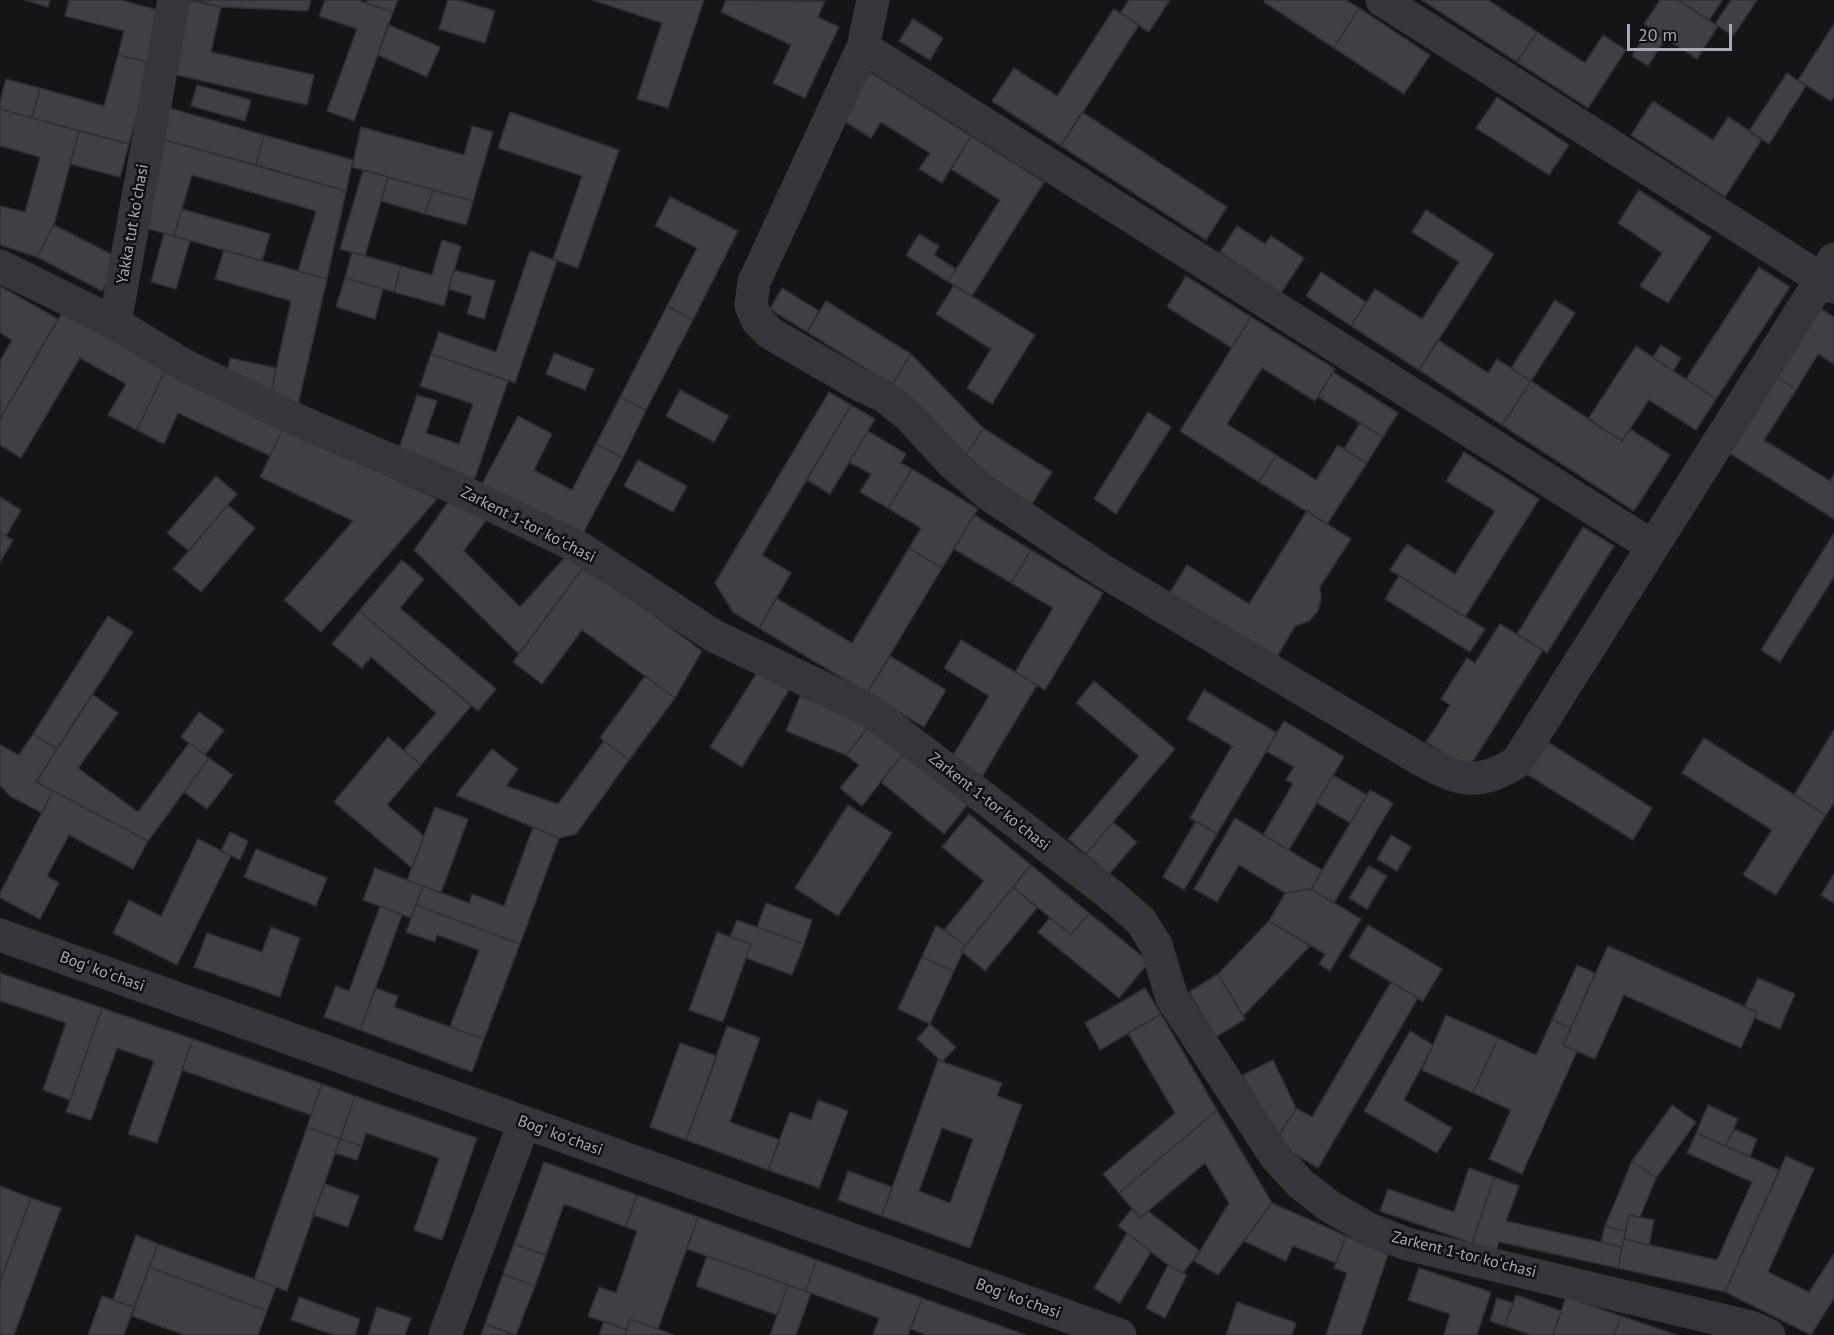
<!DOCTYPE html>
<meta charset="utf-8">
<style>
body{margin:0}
#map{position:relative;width:1834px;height:1335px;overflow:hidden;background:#151517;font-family:"PT Sans",sans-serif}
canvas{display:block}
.scale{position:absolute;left:1627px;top:24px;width:105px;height:27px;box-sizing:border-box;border:3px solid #a6aab8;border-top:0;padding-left:8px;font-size:18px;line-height:21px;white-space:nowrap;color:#a6aab8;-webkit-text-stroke:4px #101012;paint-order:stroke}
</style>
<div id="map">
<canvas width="1834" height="1335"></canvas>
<div class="scale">20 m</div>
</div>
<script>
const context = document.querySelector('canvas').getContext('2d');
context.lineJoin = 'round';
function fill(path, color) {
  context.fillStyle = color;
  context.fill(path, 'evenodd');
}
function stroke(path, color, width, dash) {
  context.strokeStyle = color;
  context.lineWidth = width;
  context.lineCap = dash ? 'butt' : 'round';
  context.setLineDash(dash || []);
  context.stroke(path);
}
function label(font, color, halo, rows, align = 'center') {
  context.font = font + ' "PT Sans",sans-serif';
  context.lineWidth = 5;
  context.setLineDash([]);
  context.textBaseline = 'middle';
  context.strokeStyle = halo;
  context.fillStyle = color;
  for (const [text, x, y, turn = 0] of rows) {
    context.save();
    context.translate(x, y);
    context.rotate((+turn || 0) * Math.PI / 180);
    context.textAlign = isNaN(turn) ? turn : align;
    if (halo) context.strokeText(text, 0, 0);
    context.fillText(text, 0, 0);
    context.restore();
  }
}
const building = new Path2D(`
 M25 0H50L48 7Z
 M69 0H121L165 12 151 63 118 55 124 31 65 16Z
 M188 0 221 7 211 52 314 75 307 105 168 73Z
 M195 0H311L308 11 221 7Z
 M325 0H358L393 12 354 121 327 111 357 29 319 16Z
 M367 0H398L393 12 366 3Z
 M448 0H459L495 11 485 43 439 29Z
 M592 0H704L668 108 637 99 662 23Z
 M726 0 825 1 818 17 839 27 805 98 773 83 791 45 721 12Z
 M1129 0H1170L1149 32 1120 13Z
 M1265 0H1346L1359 8 1334 48 1264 2Z
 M1422 0H1488L1537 32 1517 62Z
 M1660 0H1678L1718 26 1697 59 1644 24Z
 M1678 0H1720L1722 1 1709 20Z
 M1731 0H1757L1733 36 1715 24Z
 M1359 8 1430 55 1404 94 1334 48Z
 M1114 9 1139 25 1061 146 992 101 1014 68 1057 96Z
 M913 19 943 38 930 60 899 41Z
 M1834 24V97L1831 101 1798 80Z
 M389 25 440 47 427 77 378 55Z
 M1650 28 1666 38 1648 66 1632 56Z
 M1537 32 1585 63 1603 35 1626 50 1588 108 1517 62Z
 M118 55 151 63 129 144 32 118 40 88 104 106Z
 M870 72 971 136 942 183 919 169 930 153 881 122 871 138 841 119Z
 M1787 73 1806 86 1769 144 1749 131Z
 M6 79 40 88 32 118 0 109V101Z
 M197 85 251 100 245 121 191 106Z
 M1497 97 1569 145 1549 175 1476 128Z
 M1653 101 1713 140 1728 117 1762 139 1725 197 1631 135Z
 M166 107 264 135 256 165 157 138Z
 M0 109 79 131 54 225 37 257 0 245V206L25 212 40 157 0 146Z
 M510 112 619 150 578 268 553 259 582 176 498 148Z
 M1082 112 1227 207 1206 240 1061 146Z
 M472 126 493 132 473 201 352 167 361 127 464 155Z
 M79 131 129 144 120 177 70 164Z
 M264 135 353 160 346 191 256 165Z
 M971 136 1044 182 972 296 948 282 1000 200 951 169Z
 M162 139 346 191 327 279 298 271 316 211 192 175 174 236 138 226Z
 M363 170 388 177 365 256 340 249Z
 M388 177 433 190 425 214 381 201Z
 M433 190 473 201 466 225 425 214Z
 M1639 190 1711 237 1668 303 1640 286 1662 253 1618 223Z
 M670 197 738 231 693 320 667 306 697 248 655 226Z
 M182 209 270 234 262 261 174 236Z
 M1426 210 1494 254 1419 370 1351 326 1375 289 1422 319 1459 262 1412 232Z
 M54 225 119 258 102 291 37 257Z
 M1237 226 1265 244 1271 236 1304 258 1281 293 1220 252Z
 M164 233 190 241 176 289 151 282Z
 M919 234 939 246 934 255 956 269 948 282 906 255Z
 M442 240 461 246 444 306 394 292 401 266 432 275Z
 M224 250 327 279 298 405 270 397 291 301 215 279Z
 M530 251 557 261 515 383 431 354 439 332 496 352Z
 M352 252 401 266 394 292 345 278Z
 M1759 267 1790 287 1716 399 1686 379Z
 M454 270 495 281 484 319 467 314 472 296 448 289Z
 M1321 272 1366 302 1351 326 1306 296Z
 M1186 276 1251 317 1232 348 1167 307Z
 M345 278 383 289 375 319 336 307Z
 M954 285 1035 335 992 404 967 388 991 349 936 314Z
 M0 286 58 319 0 419V361L12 340 0 333Z
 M782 288 819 311 807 332 770 309Z
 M1555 300 1575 313 1531 381 1511 368Z
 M826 301 911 354 892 385 807 332Z
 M667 306 693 320 646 410 620 397Z
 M1817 306 1834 317V364L1818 354 1796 390 1774 375Z
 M63 311 165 371 137 430 108 415 126 384 80 358 21 458 0 445V419Z
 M1251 317 1335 369 1315 401 1262 368 1227 424 1276 455 1259 482 1180 431Z
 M1438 340 1488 373 1497 359 1531 381 1502 425 1419 370Z
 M1661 345 1681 358 1673 371 1653 357Z
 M1636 346 1716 399 1696 430 1649 400 1622 441 1588 419Z
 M554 353 594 369 585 390 546 374Z
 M431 354 508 381 473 484 396 457 417 395 437 401 426 433 459 444 473 404 420 386Z
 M911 354 983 428 963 460 892 385Z
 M230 358 276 368 270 397 226 379Z
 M165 371 284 427 270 456 178 413 164 444 137 430Z
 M1333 372 1398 413 1383 437 1318 397Z
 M1774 375 1796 390 1764 440 1830 481 1834 474V519L1726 451Z
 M1531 381 1622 441 1630 429 1670 455 1634 511 1502 425Z
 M680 390 729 416 714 442 666 416Z
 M829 392 851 405 762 555 791 573 759 628 733 612 715 583Z
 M620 397 646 410 623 458 596 444Z
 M851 405 875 419 830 494 807 480Z
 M1148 412 1171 427 1116 514 1094 499Z
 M518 416 552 434 534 470 572 490 596 444 623 458 581 537 481 486Z
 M1360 423 1383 437 1367 463 1344 449Z
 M284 427 437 499 321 632 284 600 353 521 260 477Z
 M983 428 1052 472 1032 504 963 460Z
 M868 431 906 454 901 463 912 469 888 508 860 492 871 474 849 462Z
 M1338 445 1367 463 1327 524 1259 482 1276 455 1316 480Z
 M1464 452 1539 499 1465 617 1390 570 1407 544 1455 574 1495 511 1446 481Z
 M638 460 687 486 673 512 624 486Z
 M912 469 978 509 942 568 909 548 921 528 888 508Z
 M216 476 237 494 189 551 167 533Z
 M453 495 486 520 464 551 520 607 568 554 585 565 519 654 414 550Z
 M0 497 21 510 6 536 0 533Z
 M228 505 255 528 201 592 173 569Z
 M1307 511 1351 539 1320 587 1321 599 1318 611 1309 621 1295 626 1275 660 1169 594 1187 565 1249 604Z
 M974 515 1031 550 1011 583 954 549Z
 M1583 527 1614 546 1547 653 1517 634Z
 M0 533 13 540 0 562Z
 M1834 533V577L1780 662 1761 650Z
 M909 548 942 568 867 693 759 628 776 598 852 643Z
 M1031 550 1103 593 1045 690 1015 672 1053 608 1011 583Z
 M402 560 424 579 400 608 496 689 478 711 359 611Z
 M585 565 702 651 675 698 582 630 542 684 513 662Z
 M1399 576 1485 629 1470 652 1385 599Z
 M359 611 471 706 421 765 404 750 436 713 371 657 362 668 332 644Z
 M108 616 133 632 57 749 33 734Z
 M1500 624 1543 650 1468 769 1426 742 1450 705 1441 699 1467 658 1475 663Z
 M961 640 1037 685 980 780 949 762 989 696 944 668Z
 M890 656 946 690 924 727 867 693Z
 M758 671 789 690 742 767 710 747Z
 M645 676 675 698 629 760 600 738Z
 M1094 681 1175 749 1086 854 1068 839 1139 756 1076 703Z
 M1204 690 1277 733 1217 834 1190 818 1232 746 1187 719Z
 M92 694 118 713 78 768 138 812 189 743 209 758 148 841 36 782Z
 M800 696 871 724 846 755 786 731Z
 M199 712 224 730 205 755 181 737Z
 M1284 721 1344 757 1289 850 1263 835 1293 784 1286 780 1294 767 1266 751Z
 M871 724 905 751 862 806 840 788 859 765 846 755Z
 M1834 730V803L1826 815 1794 795Z
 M33 734 57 749 36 782 53 791 42 813 10 796 0 785V745L19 755Z
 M388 737 421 765 387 805 424 836 412 868 334 802Z
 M1704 738 1826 815 1776 895 1743 875 1772 830 1682 773Z
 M604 741 629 760 576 834 559 838 456 795 492 749 518 769 506 786 558 804Z
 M1546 741 1652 808 1633 840 1525 773Z
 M905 751 969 803 944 834 881 782Z
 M209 758 233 775 207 809 184 792Z
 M1333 775 1367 795 1350 823 1317 803Z
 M1370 790 1393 803 1334 903 1311 889Z
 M53 791 148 841 133 869 69 835 47 876 59 883 40 919 0 898V893Z
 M848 805 892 833 838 916 795 888Z
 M435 807 468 819 441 893 407 880Z
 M969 814 1031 865 965 946 944 930 984 881 942 847Z
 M1235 818 1322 870 1311 889 1285 893 1239 865 1217 902 1194 889Z
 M1196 821 1217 834 1184 890 1163 877Z
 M1113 822 1137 842 1109 874 1086 854Z
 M533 827 559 838 520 944 416 905 423 886 469 903 472 894 504 906Z
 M230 832 248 841 240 860 221 851Z
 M1391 835 1411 847 1397 871 1377 859Z
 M198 839 231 856 177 965 113 933 129 900 161 916Z
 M256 849 327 878 316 906 244 877Z
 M1031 865 1089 913 1071 935 1013 887Z
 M1369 866 1387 876 1367 909 1349 898Z
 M375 868 423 886 411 918 363 900Z
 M1834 874V903L1821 895Z
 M1013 887 1037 908 985 971 961 951Z
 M1311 889 1361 919 1330 971 1319 964 1325 954 1269 921 1285 893Z
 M766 903 812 920 804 944 757 927Z
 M416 905 520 944 484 1039 450 1027 479 950 437 935 435 942 406 932Z
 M380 906 402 915 360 1030 324 1017 336 986 349 991Z
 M1089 913 1149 962 1119 998 1038 932 1050 918 1071 935Z
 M737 920 804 944 792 975 746 958 751 944 730 937Z
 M1269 921 1310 946 1243 1016 1218 974Z
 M1368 925 1442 969 1423 1001 1349 957Z
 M936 926 944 930 965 946 961 951 963 952 954 971 922 957Z
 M271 927 300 938 280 997 194 967 207 933 262 952Z
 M717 932 751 944 723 1022 689 1010Z
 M1608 946 1757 1012 1741 1048 1624 995 1595 1059 1563 1045Z
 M922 957 954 971 930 1024 898 1009Z
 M1577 965 1595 973 1571 1028 1552 1020Z
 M0 973 102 1008 70 1100 43 1090 66 1023 0 1001Z
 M1218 974 1245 1019 1216 1037 1189 992Z
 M1758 978 1795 994 1780 1029 1755 1018 1757 1012 1744 1007Z
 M1391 982 1418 998 1318 1168 1275 1142 1296 1108 1312 1117Z
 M376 988 398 996 394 1007 484 1039 472 1072 360 1030Z
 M1145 988 1161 1014 1100 1050 1085 1023Z
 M102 1008 193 1039 157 1143 128 1134 154 1061 117 1048 91 1120 66 1112Z
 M1161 1014 1217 1110 1119 1193 1103 1174 1175 1113 1128 1033Z
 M1446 1015 1498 1038 1473 1093 1422 1070Z
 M1552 1020 1571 1028 1563 1045 1577 1051 1522 1174 1489 1159 1511 1110 1473 1093 1498 1038 1536 1055Z
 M930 1024 956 1047 942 1062 917 1039Z
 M727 1026 760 1038 730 1122 780 1140 768 1170 686 1140Z
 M1410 1031 1433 1045 1404 1100 1452 1128 1437 1153 1364 1111Z
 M193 1039 322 1084 311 1115 182 1070Z
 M680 1043 717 1056 686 1140 650 1127Z
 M938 1060 1002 1083 997 1096 1022 1105 970 1248 882 1216ZM942 1128 973 1139 950 1203 919 1191Z
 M1273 1060 1296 1108 1275 1142 1243 1075Z
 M322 1084 355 1096 340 1139 307 1127Z
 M355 1096 477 1138 442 1240 414 1230 439 1158 366 1133 362 1146 340 1139Z
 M818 1100 848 1111 819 1188 768 1170 790 1112 811 1120Z
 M1672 1105 1696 1122 1656 1178 1632 1161Z
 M1708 1105 1738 1119 1726 1146 1696 1133Z
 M1217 1110 1272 1203 1218 1275 1194 1261 1229 1203 1205 1163 1140 1218 1119 1193Z
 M307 1127 340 1139 287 1291 254 1279Z
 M1734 1129 1757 1139 1750 1157 1726 1146Z
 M1696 1133 1779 1170 1725 1292 1618 1268 1624 1239 1717 1260 1752 1182 1687 1153Z
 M340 1139 362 1146 357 1160 335 1153Z
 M1786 1156 1814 1169 1768 1272 1809 1292 1834 1254V1298L1811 1335 1725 1292Z
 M1632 1161 1656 1178 1640 1217 1629 1215 1626 1231 1605 1226Z
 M544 1162 637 1195 626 1227 564 1204 546 1255 514 1244Z
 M1469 1168 1494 1177 1472 1243 1380 1211 1388 1189 1454 1212Z
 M848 1171 892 1187 882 1216 838 1200Z
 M1494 1177 1519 1186 1506 1221 1622 1247 1618 1268 1499 1242 1496 1251 1472 1243Z
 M325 1184 359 1196 348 1227 313 1215Z
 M0 1186 31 1198 0 1282Z
 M637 1195 698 1217 658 1329 630 1319 627 1330 588 1316 599 1287 616 1293 637 1231 626 1227Z
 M31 1198 61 1208 14 1335H0V1282Z
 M1272 1203 1346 1236 1336 1263 1293 1246 1286 1261 1244 1241Z
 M1132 1209 1140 1218 1148 1211 1200 1251 1183 1273 1168 1265 1118 1226Z
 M1629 1215 1654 1220 1649 1245 1624 1239Z
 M698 1217 817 1260 805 1291 687 1249Z
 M1605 1226 1626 1231 1622 1247 1601 1242Z
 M1127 1233 1151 1252 1120 1303 1094 1288Z
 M136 1235 158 1244 134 1307 113 1300Z
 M1346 1236 1388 1255 1361 1335H1326L1347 1273 1334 1268Z
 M158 1244 276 1287 267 1311 149 1267Z
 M514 1244 546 1255 535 1286 503 1274Z
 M707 1256 788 1285 777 1315 696 1286Z
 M817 1260 922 1298 908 1335H873L879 1318 805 1291Z
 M1168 1265 1187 1275 1165 1318 1146 1308Z
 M149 1267 267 1311 258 1335H184L132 1316Z
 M1419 1268 1491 1292 1477 1335H1444L1450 1314 1408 1300Z
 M503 1274 535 1286 516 1335 485 1324Z
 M788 1285 811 1293 796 1335H770Z
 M1516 1295 1561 1311 1553 1335H1531L1505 1326Z
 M102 1296 134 1307 124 1335H88Z
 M299 1297 360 1319 355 1335H334L291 1320Z
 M1566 1297 1621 1316 1614 1335H1553Z
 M922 1298 1026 1335H926L911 1329Z
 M1497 1298 1513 1303 1505 1326 1490 1321Z
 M1237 1302 1296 1323 1292 1335H1226Z
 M377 1307 411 1318 405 1335H368Z
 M1621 1316 1677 1335H1614Z
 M630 1319 658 1329 674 1335H625Z
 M604 1321 627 1330 625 1335H599Z
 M485 1324 514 1335H481Z`);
const street = new Path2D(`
 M1382 0 1834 287
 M863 47 873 0
 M0 266 115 323 182 364 299 421 449 485 580 548 714 636 869 710 1111 895 1141 921 1156 945 1172 998 1276 1157 1301 1184 1329 1206 1371 1230 1407 1244 1751 1327 1769 1335
 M115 323 174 0
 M1652 546 863 47 754 282 751 305 757 320 770 333 858 384 884 396 910 417 952 463 988 494 1103 571 1418 758C1458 780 1476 788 1517 762L1834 259
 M0 935 1120 1335
 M445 1335 524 1123`);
const streetNames = [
 ["Yakka tut koʻchasi",133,224,-80],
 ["Zarkent 1-tor koʻchasi",528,525,27],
 ["Zarkent 1-tor koʻchasi",989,802,38],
 ["Bogʻ koʻchasi",102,972,20],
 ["Bogʻ koʻchasi",560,1136,20],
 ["Zarkent 1-tor koʻchasi",1464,1255,14],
 ["Bogʻ koʻchasi",1018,1299,20]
];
fill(building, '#3f3f44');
stroke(building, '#2f2f33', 1.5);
stroke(street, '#35363c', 33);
label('16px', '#a6aab8', '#101012', streetNames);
</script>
